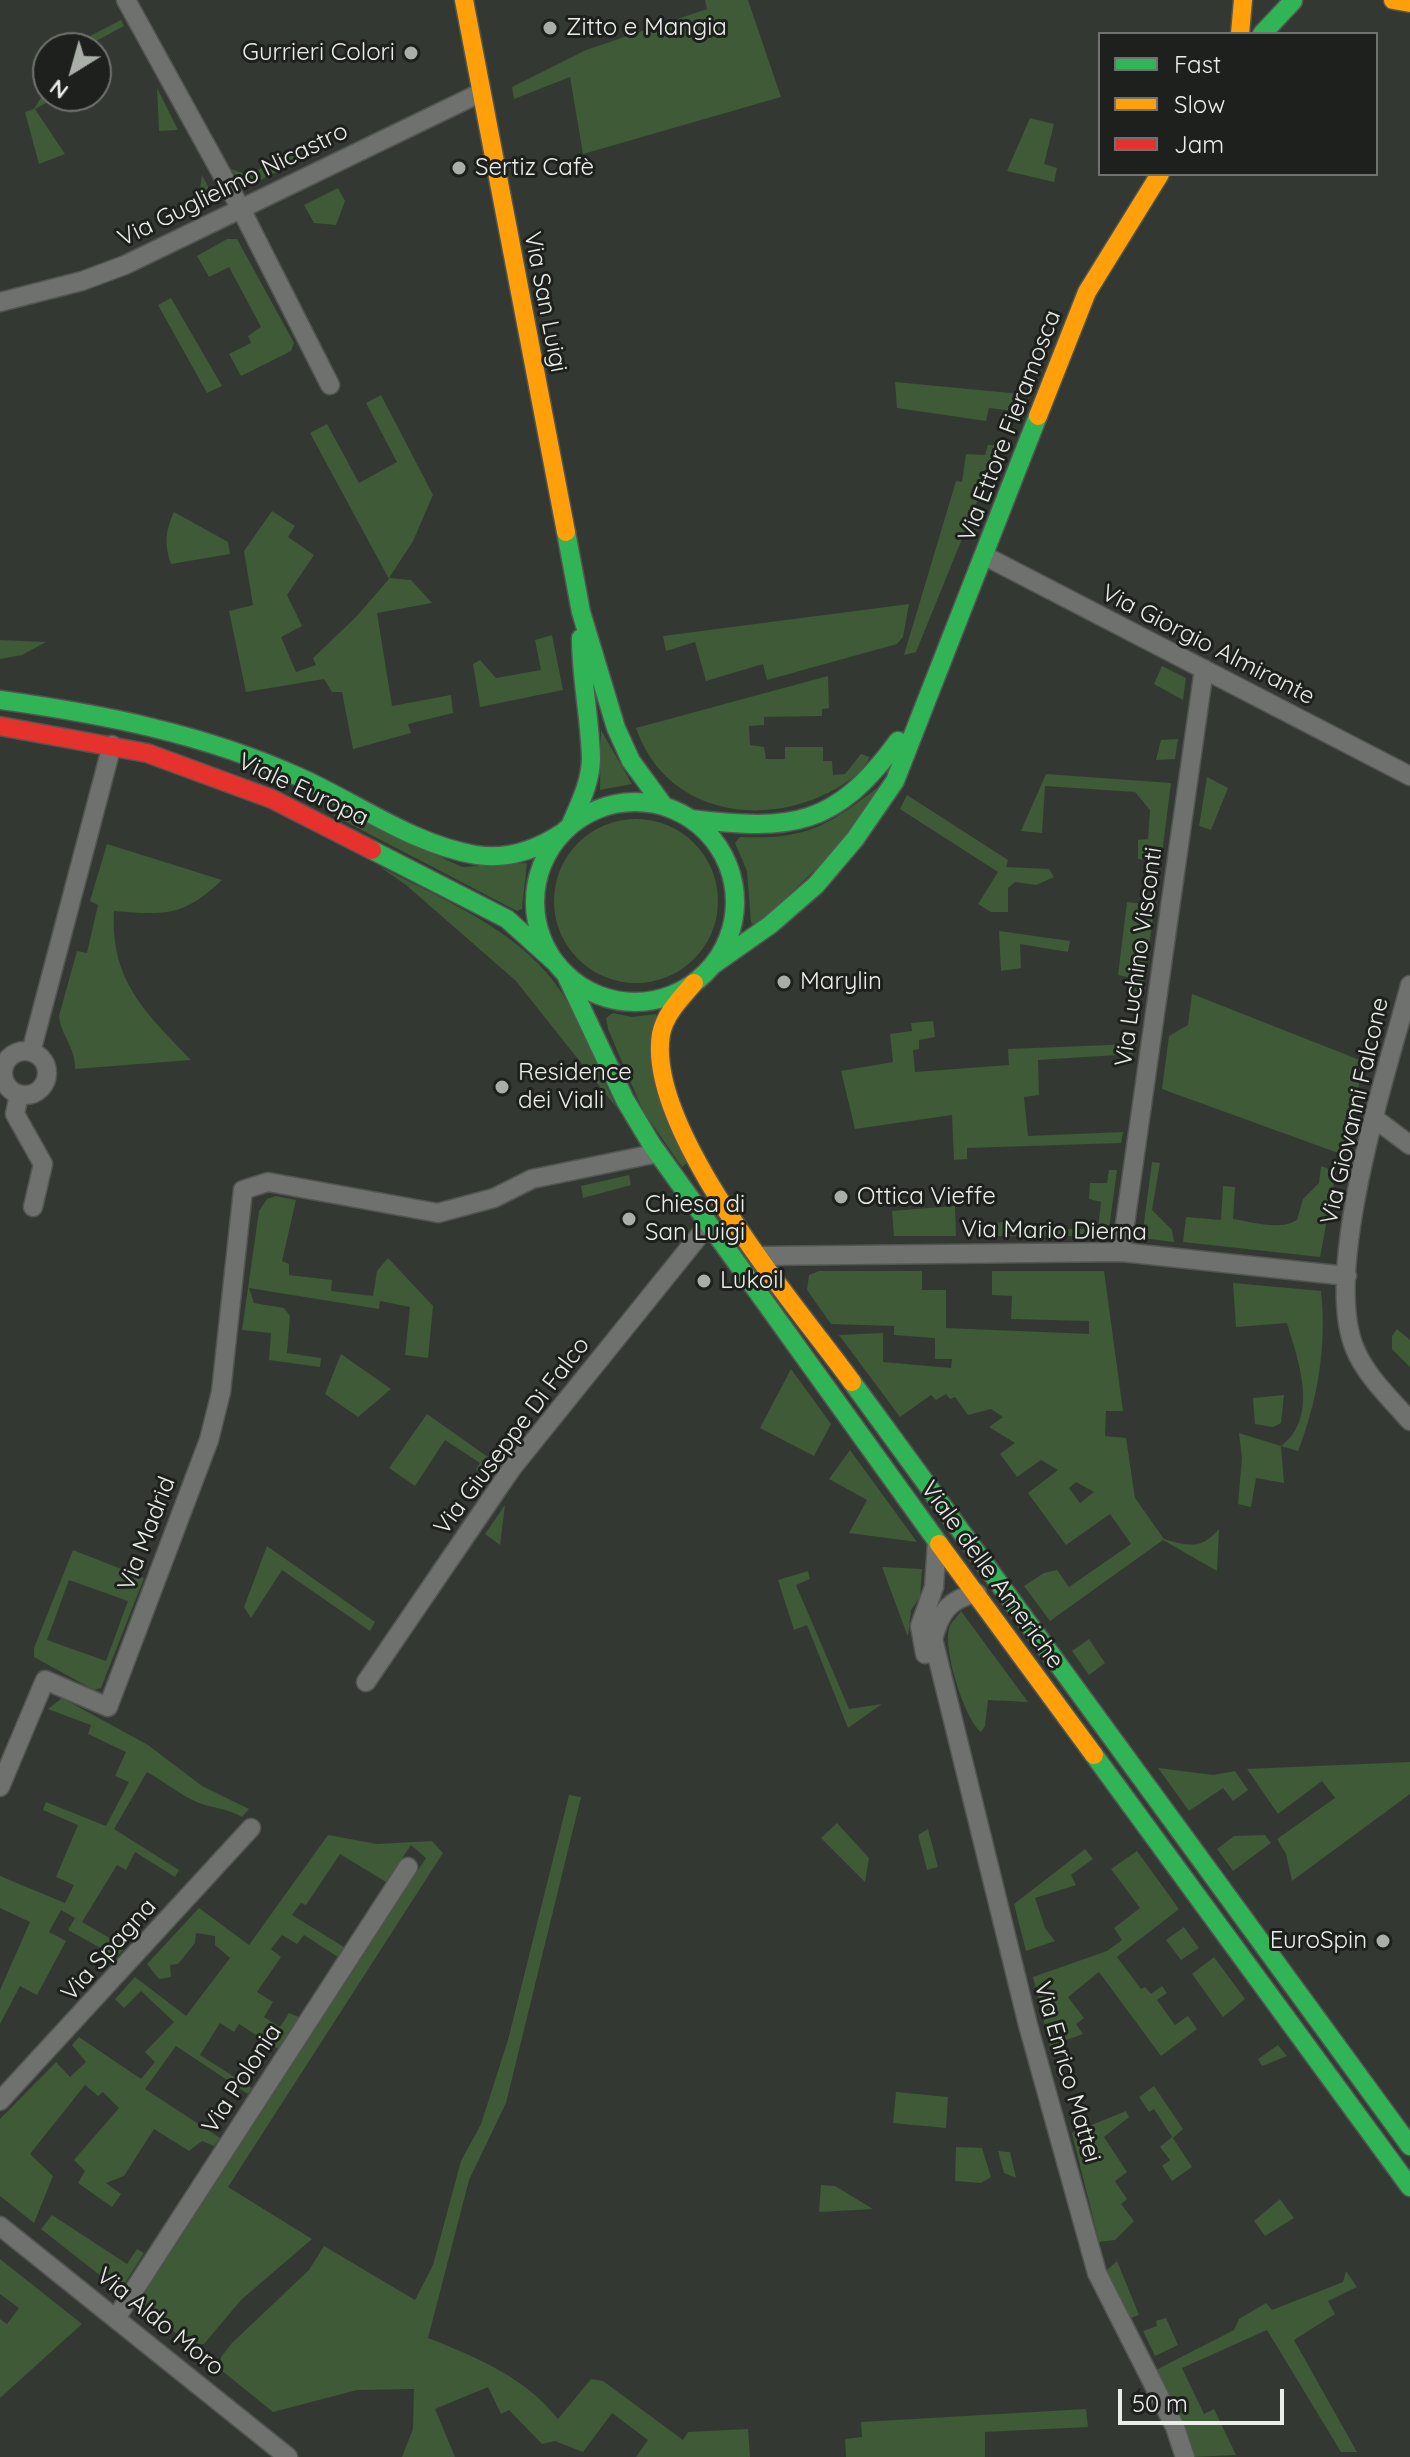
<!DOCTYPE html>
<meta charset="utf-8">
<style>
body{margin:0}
#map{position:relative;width:1410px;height:2457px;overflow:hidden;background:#343833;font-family:Quicksand,sans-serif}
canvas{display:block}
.legend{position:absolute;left:1098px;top:32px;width:280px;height:144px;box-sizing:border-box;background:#1d201c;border:2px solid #6f726e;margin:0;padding:10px 14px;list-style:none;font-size:24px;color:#eaeee8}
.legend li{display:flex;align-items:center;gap:16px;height:40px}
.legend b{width:40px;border:2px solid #6f726e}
.north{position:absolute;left:32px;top:32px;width:80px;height:80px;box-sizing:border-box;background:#1d201c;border:2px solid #6f726e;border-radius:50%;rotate:217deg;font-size:22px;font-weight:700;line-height:32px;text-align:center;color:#eaeee8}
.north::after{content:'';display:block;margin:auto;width:28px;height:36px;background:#aaaea9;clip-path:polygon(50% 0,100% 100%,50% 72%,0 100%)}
.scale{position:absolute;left:1118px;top:2389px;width:166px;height:36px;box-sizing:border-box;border:4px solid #eaeee8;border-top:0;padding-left:10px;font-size:24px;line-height:28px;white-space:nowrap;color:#eaeee8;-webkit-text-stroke:6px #1d201c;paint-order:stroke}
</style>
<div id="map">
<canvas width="1410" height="2457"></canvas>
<ul class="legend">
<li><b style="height:10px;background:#30b455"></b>Fast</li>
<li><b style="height:10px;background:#ff9f0a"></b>Slow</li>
<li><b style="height:10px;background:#e5322d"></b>Jam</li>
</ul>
<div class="north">N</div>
<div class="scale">50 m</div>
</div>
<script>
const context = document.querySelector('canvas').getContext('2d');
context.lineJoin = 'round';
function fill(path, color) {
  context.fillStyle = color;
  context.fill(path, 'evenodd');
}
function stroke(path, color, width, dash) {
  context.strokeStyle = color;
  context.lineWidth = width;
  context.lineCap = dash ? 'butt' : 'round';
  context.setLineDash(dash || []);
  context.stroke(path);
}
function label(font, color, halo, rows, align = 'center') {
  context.font = font + ' Quicksand,sans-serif';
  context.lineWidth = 6;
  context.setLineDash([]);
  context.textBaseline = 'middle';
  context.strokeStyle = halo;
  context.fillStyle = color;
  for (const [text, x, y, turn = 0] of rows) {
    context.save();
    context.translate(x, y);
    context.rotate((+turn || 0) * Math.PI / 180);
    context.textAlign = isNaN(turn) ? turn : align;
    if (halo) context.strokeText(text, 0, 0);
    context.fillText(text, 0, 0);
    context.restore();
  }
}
const green = new Path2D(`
 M705 0H748L781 97 583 154 570 77 514 99 512 87 586 50 707 9Z
 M121 20 124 26 83 48H67Z
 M48 86V96H59L35 109 65 154 39 164 25 112 34 109Z
 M157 88 178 130 159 131Z
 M1030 118 1054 124 1044 164 1057 168 1054 182 1007 171Z
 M295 151 299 161 250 185H241L231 169 248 175Z
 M202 175 215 200 192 211 199 196Z
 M338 188 345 201 336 225 314 223 304 205Z
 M227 239H237L294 343 291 351 241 376 229 354 251 343 248 336 261 327 229 267 209 277 197 256Z
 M171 298 222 386 207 393 158 305Z
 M895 382 1021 394 1014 411 989 408 986 421 897 408Z
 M381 395 433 495 413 541 389 578 411 580 432 603 377 613 392 706 451 695 453 713 408 724 411 733 353 749 342 692H332L324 679 246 692 229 611 253 605 244 551 272 511 295 526 288 537 314 555 287 595 302 626 281 637 296 672 316 665 313 658 356 617 389 579 310 433 327 424 359 483 397 462 366 403Z
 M988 445H1000L916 652 904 655 956 481 962 482 966 454 985 455Z
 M174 512 228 542 230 554 171 564C164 545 165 531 174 512Z
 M909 604 903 637 897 644 767 680 763 664 706 681 695 642 666 651 663 636Z
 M552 635 563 690 480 707 473 664 480 660 496 678 541 670 535 640Z
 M0 640 46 642 22 655 0 659Z
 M1162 666 1186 678 1183 700 1154 684Z
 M828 676 829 708 822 709V716L764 717V725L749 726 750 745 764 747 766 759H785V747H823V761H832L833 775 845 774 861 754 870 757C862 773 843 786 828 793 755 829 664 810 636 728Z
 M601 730 632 784 600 790Z
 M1178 739 1175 759 1156 760 1161 740Z
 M1046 774 1171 783 1161 861 1138 859V840L1148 839 1150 810 1135 792 1045 786 1042 833 1021 831Z
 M1207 777 1228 788 1211 830 1199 826Z
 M881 785 833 853 755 927 751 922 747 871 735 843 740 837C809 840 828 825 881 785Z
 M907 795 1008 860 1006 867 1049 869 1054 877 1036 885 1015 882 1008 888V912H991L978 904 998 872 900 809Z
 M334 807 462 867 527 863 522 909 517 911 331 814Z
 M554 901a82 82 0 1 1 164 0a82 82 0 1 1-164 0Z
 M107 844 222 880C183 917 165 915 114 911 110 981 146 1013 191 1060L75 1069C76 1048 61 1036 59 1016L77 951 87 953 98 905 90 901Z
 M379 866C441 899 519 929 560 990 583 1025 598 1069 616 1107L516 981 406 885Z
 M1127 902 1155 905 1142 991H1133L1132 978 1118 975Z
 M999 931 1070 941 1068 952 1020 944 1021 968 1001 971Z
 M1192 994 1365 1062 1341 1154 1162 1089 1169 1036 1188 1025Z
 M613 1013 632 1017 656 1014 687 1163 682 1167 643 1111 608 1029 606 1018Z
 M933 1021 935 1037 919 1040V1049L913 1050 915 1072 1009 1065 1008 1049 1135 1044 1133 1054 1038 1060 1039 1095 1024 1097 1028 1136 1123 1132 1121 1143 967 1148V1159L954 1160 952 1115 855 1129 841 1071 893 1062 890 1034 912 1031 911 1023Z
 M1152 1162 1160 1163 1152 1210 1172 1230 1174 1242 1142 1238Z
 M1321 1166 1336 1172 1320 1257 1183 1242 1186 1217 1221 1220 1223 1186 1235 1187 1233 1219C1253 1222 1279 1231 1297 1220L1303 1199 1319 1183Z
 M1109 1170H1117L1108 1236H994V1223L1004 1222 1006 1229H1098L1101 1202 1089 1199 1090 1183H1107Z
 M629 1175 631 1185 583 1198 581 1186Z
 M276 1196 296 1200 282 1261 289 1264V1275L332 1280 331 1291 373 1296 377 1271 388 1258 433 1306 428 1358 405 1355 410 1307 380 1301 379 1309 249 1288 254 1303 284 1308 290 1316 287 1353 321 1358 320 1367 269 1360 271 1333 242 1330 259 1211 267 1199Z
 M955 1206 956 1236H894L892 1211Z
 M819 1271H922V1290H946V1328L1089 1334V1321L1011 1319 1012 1296 992 1295V1271H1104L1123 1411H1106L1105 1436 1126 1438 1135 1498 1164 1539C1189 1546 1201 1550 1219 1529L1217 1571 1163 1540 1050 1621 1024 1586 1044 1573 1057 1570 1069 1587 1131 1544 1110 1514 1066 1545 1028 1493 1058 1470 1041 1460 1017 1477 1000 1454 1015 1443 989 1427 1003 1417 991 1409 968 1415 955 1397 950 1399 946 1394 936 1400 931 1395 900 1417 839 1335 883 1333V1362L951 1368 952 1359H935V1338L894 1335V1326L831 1324 807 1290 809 1275ZM1076 1482 1094 1492 1080 1503 1069 1488Z
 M1233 1283 1321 1291C1327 1345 1318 1400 1298 1451L1281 1446 1284 1483 1256 1478 1251 1507 1238 1504 1242 1458 1239 1433 1281 1446C1320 1417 1298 1360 1287 1323L1236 1327Z
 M1397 1329 1410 1340V1367L1392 1349V1336Z
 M341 1354 391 1389 358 1417 325 1394Z
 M791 1369 831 1424 814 1456 760 1428Z
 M1284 1395 1281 1423 1273 1427 1255 1424 1253 1398Z
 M427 1414 495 1462 485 1477 476 1469 480 1463 445 1440 415 1486 389 1468Z
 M850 1450 917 1542 849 1533 867 1500 829 1479Z
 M505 1505 500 1545 485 1534Z
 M267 1546 375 1622 370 1631 282 1570 251 1618 244 1607Z
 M73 1550 144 1578 101 1688 94 1690 34 1657V1648ZM69 1580 128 1601 106 1661 47 1640Z
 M882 1567 922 1569 920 1597 911 1610 908 1637Z
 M808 1571 810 1579 796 1585 849 1709 882 1704 848 1728 807 1625 794 1630 778 1580Z
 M961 1611 1028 1702 988 1700 985 1726 981 1732C965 1720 941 1646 950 1626 952 1621 958 1616 961 1611Z
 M1089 1639 1105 1663 1089 1675 1072 1651Z
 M62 1698 148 1745 202 1786 249 1809 242 1817C229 1809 213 1808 199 1803 181 1796 164 1781 147 1772L114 1829 179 1870 175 1877 135 1852 126 1870 117 1865 82 1922 125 1947 111 1964 105 1960 108 1952 68 1930 75 1918 61 1910 49 1932 66 1941 37 1995 20 1986 0 2024V1990L30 1922 0 1908V1876L65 1903 74 1885 56 1877 78 1825 43 1810 46 1802 106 1826 129 1782 115 1776 126 1752 88 1734 91 1725 48 1709Z
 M1410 1762V1794L1292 1881 1286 1854 1277 1839 1335 1798 1322 1781 1278 1814 1247 1769Z
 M1158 1768 1213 1775 1235 1771 1248 1790 1233 1801 1223 1788 1189 1811Z
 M569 1795 581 1797 506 2103 469 2180 428 2338C476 2357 525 2377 558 2419L591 2379 603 2381 683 2440 688 2432 748 2429 750 2457H636L648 2440 612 2413 583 2452 555 2441 542 2444 509 2410 501 2414 488 2387 435 2409 455 2457H402L413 2429 414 2389 357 2390 273 2412 221 2370V2357L232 2343 309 2270 324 2246 415 2300 433 2265 461 2161 481 2124 508 2040Z
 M837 1823 869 1858 865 1882 821 1838Z
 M928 1829 938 1867 927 1870 918 1835Z
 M328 1835 377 1844 432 1841 443 1853 228 2187 312 2239 241 2300 204 2344 192 2346 138 2303 426 1858 411 1845 386 1882 340 1854 306 1905 301 1903 292 1915 344 1947 338 1957 304 1935 297 1944 282 1935 271 1949 281 1957 257 1992 273 2002 264 2017 280 2027 289 2013 299 2017 278 2049 239 2024 234 2032 220 2023 200 2055 252 2088 248 2094 176 2046 145 2089 220 2138 214 2146 202 2141 189 2151 154 2129 124 2176 106 2183 121 2194 112 2207 78 2183 85 2171 74 2160 119 2108 103 2092 98 2096 85 2085 30 2154 53 2176 34 2223 0 2196V2119L56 2062 70 2077 86 2062 72 2045 79 2037 141 2079 155 2062 145 2052 174 2022 141 1991 124 2008 115 1999 135 1977 186 2016 230 1958 215 1945V1936L196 1933 195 1943 178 1964 170 1965 171 1977 159 1979 147 1964 199 1908 249 1945Z
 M1265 1835 1271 1843 1233 1871 1217 1849 1234 1836Z
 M1085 1849 1093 1859 1071 1875 1076 1885 1035 1898 1045 1928 1055 1941 1026 1951 1014 1904Z
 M1137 1851 1179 1909 1117 1957 1141 1989 1145 1987 1151 1994 1162 1986 1167 1993 1157 2000 1175 2025 1188 2016 1197 2029 1161 2056 1099 1972 1068 1997 1084 2018 1076 2024 1083 2034 1050 2046 1033 1977 1107 1951 1122 1940 1114 1928 1140 1908 1111 1869Z
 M1184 1927 1199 1948 1181 1960 1166 1940Z
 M1214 1957 1245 1999 1223 2017 1192 1974Z
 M1278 2045 1287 2056 1262 2066 1258 2059Z
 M1154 2086 1183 2129 1173 2138 1192 2167 1172 2181 1162 2166 1170 2160 1160 2147 1172 2137 1154 2109 1149 2112 1139 2097Z
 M896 2092 948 2097 946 2128 893 2123Z
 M1126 2111 1129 2117 1104 2137 1127 2172 1115 2181 1127 2199 1121 2204 1134 2221 1115 2240 1099 2242 1072 2133Z
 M956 2147 982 2148 991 2177 981 2183 955 2181Z
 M998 2151 1010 2152 1016 2178 1004 2173Z
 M821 2185 835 2186 873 2209 819 2212Z
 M1280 2199 1294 2218 1265 2236 1254 2221Z
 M52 2215 127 2264 137 2249 144 2253 120 2291 41 2229Z
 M0 2259 82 2324 0 2398V2319L7 2324 19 2308 0 2294Z
 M1117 2261 1139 2315 1128 2319 1106 2271Z
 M1346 2271 1357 2287 1328 2301 1335 2314 1294 2340 1357 2452H1341L1267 2330 1182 2368 1204 2414 1214 2409 1236 2455 1192 2457 1154 2371 1234 2330 1239 2319 1266 2303 1272 2310 1343 2282Z
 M1166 2318 1178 2345 1155 2356 1143 2331 1157 2326 1156 2321Z
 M1086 2409 1088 2427 985 2432V2457H846L845 2439 862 2437 861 2422Z`);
const street = new Path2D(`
 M126 0 241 209 330 385
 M0 302 82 281 125 265 480 93
 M985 556 1410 776
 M1410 985C1388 1069 1321 1270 1355 1349 1366 1376 1391 1399 1410 1421
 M3 1073a22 22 0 1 1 44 0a22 22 0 1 1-44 0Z
 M31 1052 112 745
 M19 1094 15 1114 43 1164 33 1207
 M1374 1118 1410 1145
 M1121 1252 1204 669
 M760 1256 1121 1252 1347 1276
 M977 1593C949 1599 940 1612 933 1639L1028 2025 1097 2273 1175 2427 1185 2457
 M925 1654 920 1626 934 1587 937 1542
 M366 1682 512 1468 707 1226
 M0 1787 45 1680 108 1707 209 1440 221 1392 243 1190 268 1182 438 1213 494 1198 532 1179 658 1153
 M0 2101 251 1828
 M0 2226 288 2457
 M116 2318 408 1867`);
const fast = new Path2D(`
 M1262 34 1293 1
 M566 532 581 612 616 728 631 761 664 806
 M0 700C102 714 204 734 299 777 357 803 412 844 476 855 508 860 536 850 562 833
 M535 902a100 100 0 1 1 200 0a100 100 0 1 1-200 0Z
 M691 819C793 831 835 827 898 741
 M571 824C580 803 591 781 591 758 590 718 581 678 581 638
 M372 850 507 919 557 964
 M713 965 770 925 816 885 855 839 895 781 1038 416
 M565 973 625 1100 652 1145 939 1544
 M852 1382 1410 2146
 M1094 1755 1410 2187`);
const slow = new Path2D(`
 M464 0 566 532
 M1393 0 1410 3
 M1240 34 1243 0
 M1038 416 1087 292 1160 174
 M694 983C681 998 665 1014 661 1034 645 1130 796 1305 852 1382
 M939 1544 1094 1755`);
const jam = new Path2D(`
 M0 726 147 753 272 799 372 850`);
const markers = [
 [550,28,8,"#aaaea9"],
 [411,53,8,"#aaaea9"],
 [459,168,8,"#aaaea9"],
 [784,982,8,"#aaaea9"],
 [502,1087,8,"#aaaea9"],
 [841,1197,8,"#aaaea9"],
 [629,1219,8,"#aaaea9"],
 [704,1281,8,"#aaaea9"],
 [1383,1941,8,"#aaaea9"]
];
const poiNames = [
 ["Zitto e Mangia",566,28],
 ["Gurrieri Colori",395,53,"right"],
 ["Sertiz Cafè",475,168],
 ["Marylin",800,982],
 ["Residence",518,1073],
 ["dei Viali",518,1101],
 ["Ottica Vieffe",857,1197],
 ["Chiesa di",645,1205],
 ["San Luigi",645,1233],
 ["Lukoil",720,1281],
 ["EuroSpin",1367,1941,"right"]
];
const streetNames = [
 ["Via Guglielmo Nicastro",233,185,-26],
 ["Via San Luigi",545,302,79],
 ["Via Ettore Fieramosca",1010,426,-69],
 ["Via Giorgio Almirante",1208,645,27],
 ["Viale Europa",303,790,25],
 ["Via Luchino Visconti",1139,957,-82],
 ["Via Giovanni Falcone",1355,1111,-77],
 ["Via Mario Dierna",1054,1231,1],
 ["Via Giuseppe Di Falco",512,1436,-53],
 ["Via Madrid",147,1534,-69],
 ["Viale delle Americhe",992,1575,54],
 ["Via Spagna",109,1950,-48],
 ["Via Enrico Mattei",1067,2072,74],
 ["Via Polonia",242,2079,-57],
 ["Via Aldo Moro",160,2322,39]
];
fill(green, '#3e5a36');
stroke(street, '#525551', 21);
stroke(fast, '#525551', 21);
stroke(slow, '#525551', 21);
stroke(jam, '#525551', 21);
stroke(street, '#6e716d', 18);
stroke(fast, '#30b455', 18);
stroke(slow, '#ff9f0a', 18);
stroke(jam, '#e5322d', 18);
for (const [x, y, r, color] of markers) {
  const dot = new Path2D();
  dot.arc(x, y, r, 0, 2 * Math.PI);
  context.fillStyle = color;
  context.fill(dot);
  stroke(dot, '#1d201c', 3);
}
label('24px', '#eaeee8', '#1d201c', poiNames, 'left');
label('24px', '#eaeee8', '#1d201c', streetNames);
</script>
